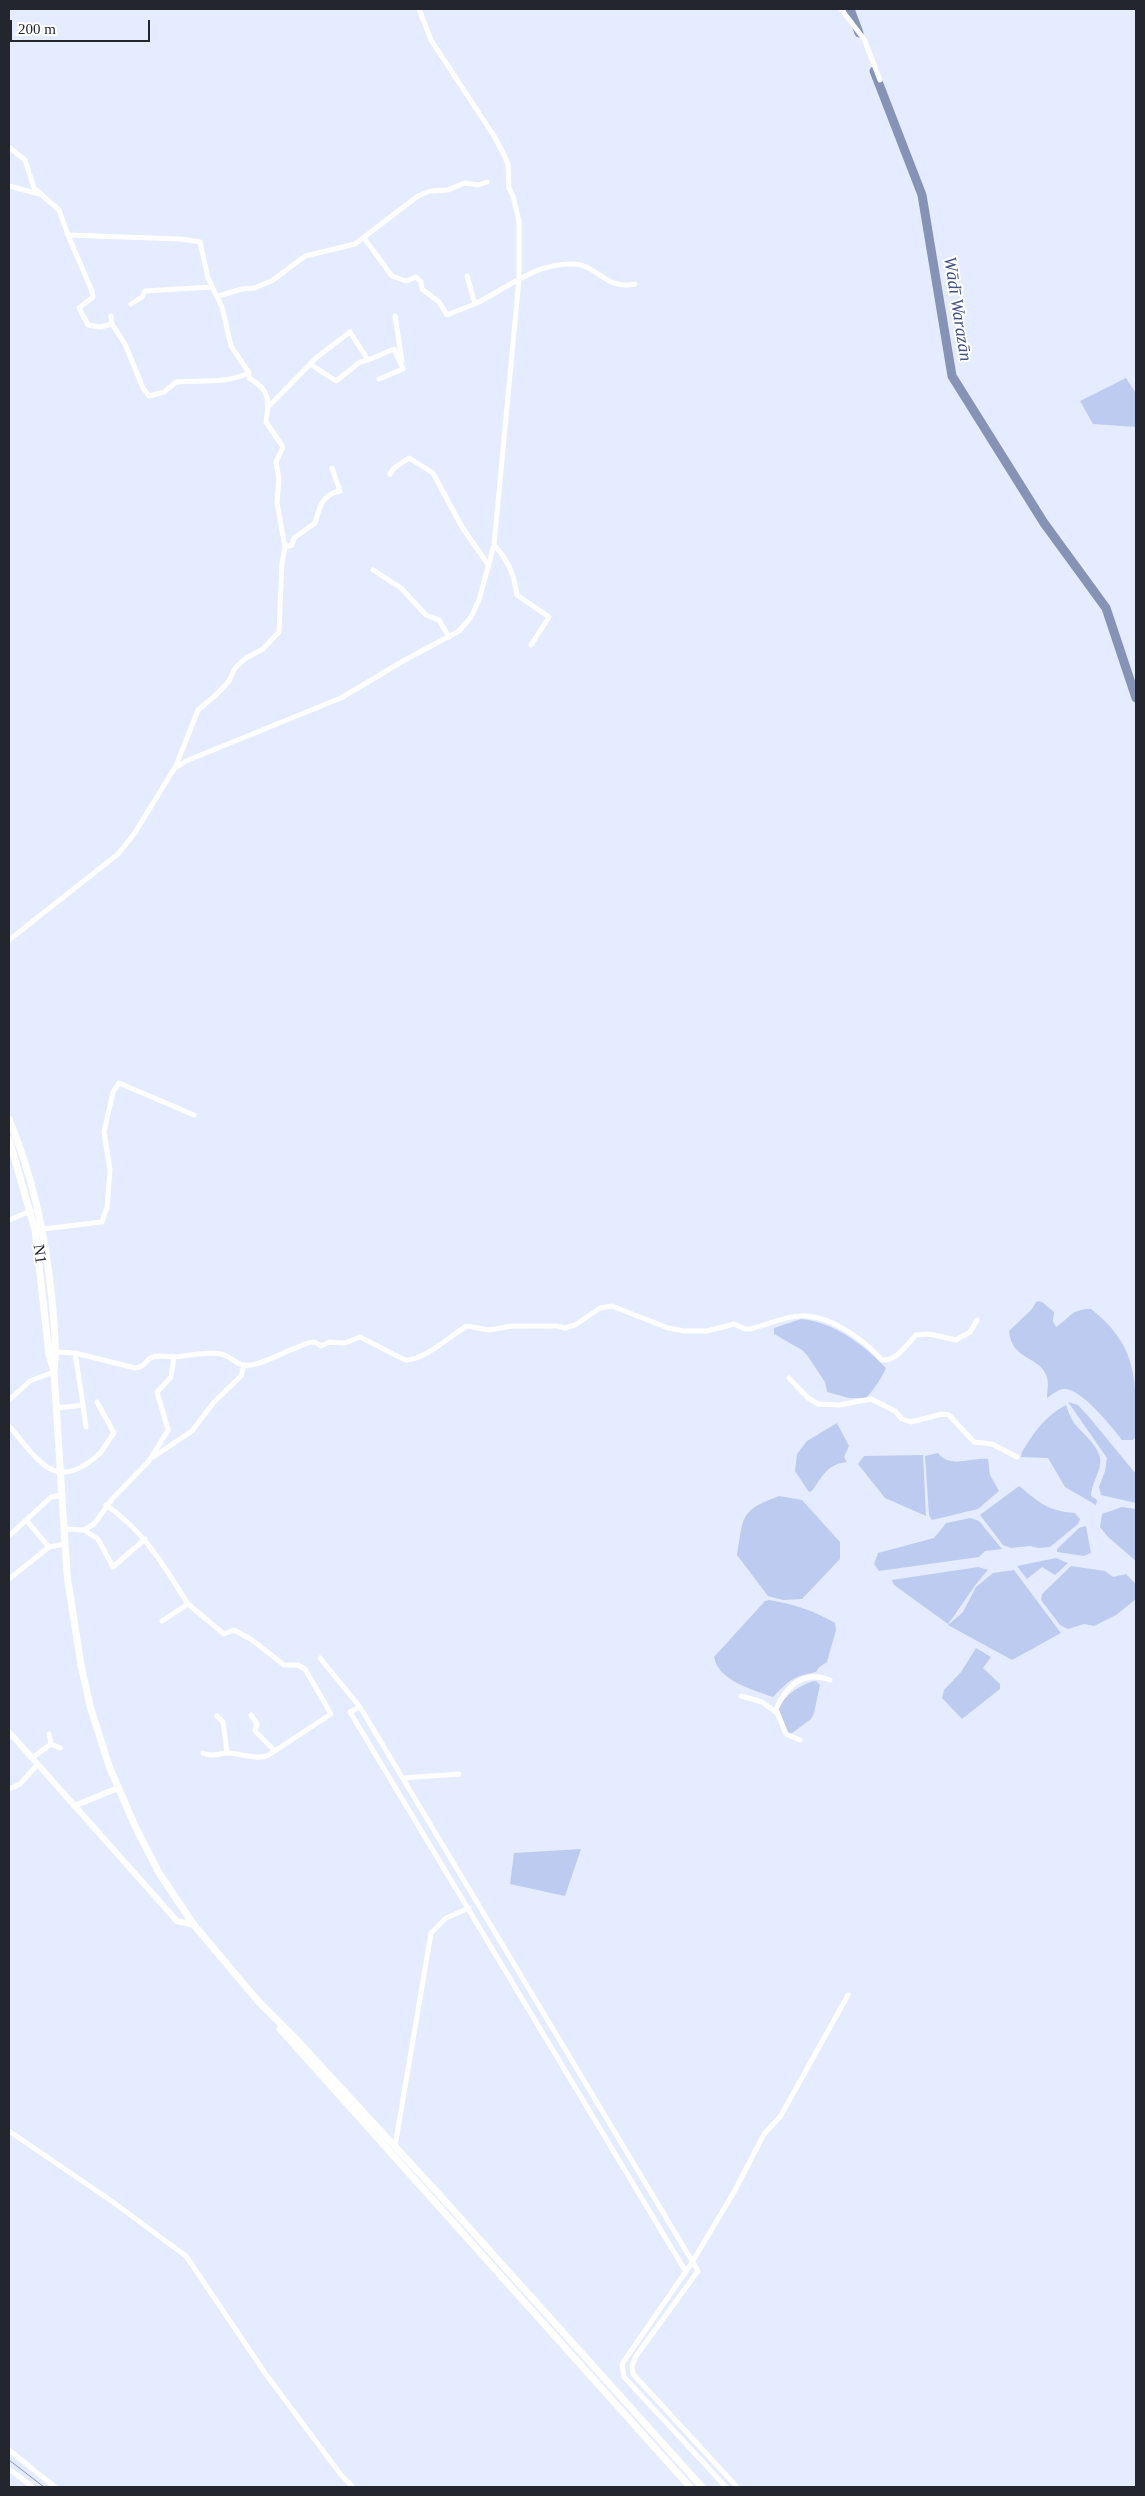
<!DOCTYPE html>
<meta charset="utf-8">
<style>
body{margin:0}
#map{position:relative;width:1145px;height:2496px;overflow:hidden;background:#e5ecff;font-family:"Times New Roman",serif}
canvas{display:block}
.frame{position:absolute;inset:0;border:10px solid #24262d;pointer-events:none}
.scale{position:absolute;left:10px;top:20px;width:140px;height:22px;box-sizing:border-box;border:2px solid #24262d;border-top:0;padding-left:6px;font-size:15px;line-height:18px;white-space:nowrap;color:#24262d;-webkit-text-stroke:4px #fff;paint-order:stroke}
</style>
<div id="map">
<canvas width="1145" height="2496"></canvas>
<div class="frame"></div>
<div class="scale">200 m</div>
</div>
<script>
const context = document.querySelector('canvas').getContext('2d');
context.lineJoin = 'round';
function fill(path, color) {
  context.fillStyle = color;
  context.fill(path, 'evenodd');
}
function stroke(path, color, width, dash) {
  context.strokeStyle = color;
  context.lineWidth = width;
  context.lineCap = dash ? 'butt' : 'round';
  context.setLineDash(dash || []);
  context.stroke(path);
}
function label(font, color, halo, rows, align = 'center') {
  context.font = font + ' "Times New Roman",serif';
  context.lineWidth = 4;
  context.setLineDash([]);
  context.textBaseline = 'middle';
  context.strokeStyle = halo;
  context.fillStyle = color;
  for (const [text, x, y, turn = 0] of rows) {
    context.save();
    context.translate(x, y);
    context.rotate((+turn || 0) * Math.PI / 180);
    context.textAlign = isNaN(turn) ? turn : align;
    if (halo) context.strokeText(text, 0, 0);
    context.fillText(text, 0, 0);
    context.restore();
  }
}
const green = new Path2D(`
 M1126 378 1136 393V427L1093 424 1080 401Z
 M1037 1301 1042 1302 1054 1312 1053 1321 1056 1327C1071 1317 1071 1309 1091 1309 1139 1347 1136 1381 1136 1437L1133 1440H1122C1112 1427 1081 1388 1064 1389 1058 1389 1052 1395 1047 1398 1047 1392 1049 1384 1047 1378 1042 1356 1011 1361 1009 1331L1031 1310Z
 M801 1319C834 1322 864 1345 886 1368 883 1376 873 1391 866 1398H849L827 1392 825 1382 807 1355 802 1350 774 1334V1328Z
 M1068 1402 1078 1405 1089 1417 1136 1474V1503L1101 1495 1099 1487 1105 1471 1107 1458Z
 M1066 1405C1068 1411 1070 1417 1074 1423 1082 1433 1098 1445 1100 1458 1102 1471 1091 1483 1091 1496L1097 1500 1096 1505 1065 1487 1048 1458 1021 1457 1022 1452C1034 1432 1045 1416 1066 1405Z
 M837 1423 849 1446 844 1457 847 1462C827 1464 822 1477 812 1491L809 1492 795 1471 797 1454 807 1441Z
 M938 1453C949 1469 973 1457 988 1459L990 1475 999 1491 978 1509 932 1520 929 1515 925 1456Z
 M923 1455 926 1516 885 1498 858 1464 864 1456Z
 M1019 1486C1040 1503 1048 1511 1075 1513L1080 1519 1078 1524 1050 1547 1039 1548 1030 1546 1011 1548 1003 1545 980 1515Z
 M779 1496 802 1500 840 1542V1559L802 1599 783 1600 768 1596 737 1555C744 1516 739 1511 779 1496Z
 M1122 1507 1136 1509V1561L1108 1537 1100 1527 1102 1514Z
 M971 1518 979 1521 1002 1549 985 1551 979 1557 879 1571 874 1564 878 1553 934 1538 946 1523Z
 M1086 1526 1091 1553 1084 1556 1057 1552V1549L1079 1528Z
 M1056 1558 1068 1563 1055 1575 1042 1567 1027 1579 1017 1566Z
 M1071 1566 1105 1571 1113 1577 1126 1574 1136 1584V1599L1116 1615 1094 1626 1084 1624 1068 1629 1060 1625 1041 1600 1042 1594Z
 M978 1567 988 1570C972 1587 962 1606 948 1624L894 1585 892 1580Z
 M1014 1570 1061 1633 1012 1660 948 1625 963 1612 976 1587 993 1573Z
 M769 1600C793 1604 815 1611 835 1623L836 1630 827 1662 819 1667 816 1672C794 1676 788 1681 773 1697 754 1690 718 1681 714 1657L765 1601Z
 M976 1648 991 1657 983 1668 1000 1684V1689L962 1719 942 1698 944 1690 961 1672Z
 M816 1681 820 1685 814 1713 811 1719 792 1733H788C786 1727 781 1720 779 1714 776 1699 804 1682 816 1681Z
 M581 1849 565 1896 510 1884 514 1853Z`);
const stream = new Path2D(`
 M9 2460 44 2487`);
const river = new Path2D(`
 M850 9 859 33
 M874 71 922 195 952 376 1044 523 1106 608 1136 698`);
const minor = new Path2D(`
 M841 9 864 39 880 80
 M9 147 25 160 34 188 59 210 68 235 181 239 200 242 208 278 222 307 231 346 249 373V378C271 390 269 402 266 422L283 447 276 462 279 479 277 503 285 547 282 563 279 632 263 649 246 658 235 668 229 681 217 694 198 710 175 768
 M9 186 39 194
 M68 235 92 291 93 297 79 308 88 325 100 327 112 324 125 344 143 388 149 396 164 392 176 382C201 380 225 384 249 373
 M364 238 392 276 406 281 416 277 421 282 422 289 439 302 447 315 475 304
 M467 276 475 304C507 288 537 262 574 264 598 265 604 290 635 284
 M218 296 242 289 255 288 273 280 305 256 355 244 418 196 430 191 448 190 465 183 478 185 487 182
 M131 304 142 297 145 291 211 287
 M111 316 112 324
 M395 316 402 361
 M368 360 394 349 403 369 379 379
 M269 406 317 357 350 332 368 360 360 362 336 381 310 364
 M390 474 394 468 409 458 433 473 462 527 489 566
 M494 545C508 560 514 574 517 595L549 617 531 645
 M285 547 292 545 294 538 315 523C320 507 321 495 340 491L332 468
 M373 570 401 588 426 615 439 620 449 637
 M9 940 118 854 134 834 174 769 186 761 341 698 403 661 459 631 471 617 479 600 494 545 519 279V221L513 196 509 188 508 165 505 157 494 136 431 40 419 9
 M9 1220 31 1211
 M43 1229 102 1222 107 1207 110 1170 104 1132 113 1092 119 1083 194 1115
 M56 1352 75 1353 135 1368C143 1367 144 1364 149 1359 155 1354 167 1357 174 1357L171 1377 157 1392 168 1430 149 1461 113 1498 94 1524 84 1530 64 1529
 M75 1353 83 1405
 M174 1357C188 1356 206 1351 221 1354 236 1358 236 1369 256 1364 270 1361 305 1341 314 1342 317 1343 319 1345 321 1346L329 1342 345 1343 360 1337C369 1341 401 1359 406 1360 425 1360 451 1335 467 1326L489 1330 512 1326H557L565 1328 575 1325 600 1308 612 1306 668 1328 684 1331H707L734 1324 745 1329H750C768 1325 789 1314 807 1316 834 1318 864 1340 882 1360 897 1361 906 1345 916 1335L929 1334 956 1340 970 1332 977 1320
 M789 1378 808 1398 818 1404 839 1405 871 1399 895 1411 902 1419 911 1422 942 1414 949 1415 974 1442 992 1444 1017 1457
 M9 1400 30 1381 54 1372
 M57 1408 83 1405 86 1427
 M9 1426C38 1459 54 1494 98 1455 104 1450 108 1440 114 1433L97 1402
 M150 1459 192 1431 214 1402 241 1376 244 1365
 M106 1505C146 1533 163 1565 188 1604L162 1621
 M26 1520 49 1547
 M84 1530 98 1539 113 1567 145 1539
 M9 1536 51 1497 63 1495
 M9 1579 49 1547 65 1544
 M188 1604 224 1634 234 1630 252 1640 284 1665H298L305 1669 331 1714 267 1756C253 1760 241 1753 227 1753 218 1754 211 1757 203 1753
 M320 1658 360 1707 698 2271 636 2356 632 2366 633 2374 737 2487
 M741 1696 762 1702 777 1713
 M360 1707 350 1712 686 2272
 M251 1715 257 1724 255 1731 275 1751
 M217 1716 223 1722 227 1753
 M49 1734 51 1744
 M800 1740 786 1734 776 1709C787 1685 804 1670 830 1680
 M32 1758 51 1744 60 1748
 M403 1778 459 1774
 M9 1789 20 1784 37 1765
 M9 2131 110 2200 186 2256 265 2373 341 2475 353 2487
 M395 2146 431 1933 446 1918 469 1908
 M9 2450 55 2487
 M9 2469 33 2487
 M726 2487 624 2377 622 2364 691 2264 734 2192 764 2134 780 2117 848 1995`);
const major = new Path2D(`
 M9 1732 177 1921 194 1925
 M74 1806 118 1788`);
const highway = new Path2D(`
 M9 1119C33 1177 46 1237 52 1300 54 1324 57 1348 54 1372L67 1575 81 1665 90 1706 109 1766 135 1826 159 1873 194 1925 258 2001 296 2039 437 2192 702 2487
 M9 1139 35 1230 49 1354 53 1368
 M280 2029 690 2487`);
const streetNames = [
 ["N1",39,1254,82]
];
const waterNames = [
 ["Wādī Warazān",957,309,81]
];
fill(green, '#becbf0');
stroke(stream, '#8692b6', 1);
stroke(river, '#8692b6', 9);
stroke(minor, '#fff', 5);
stroke(major, '#fff', 6);
stroke(highway, '#fff', 7);
label('16px', '#24262d', '#fff', streetNames);
label('italic 18px', '#445386', '#fff', waterNames);
</script>
